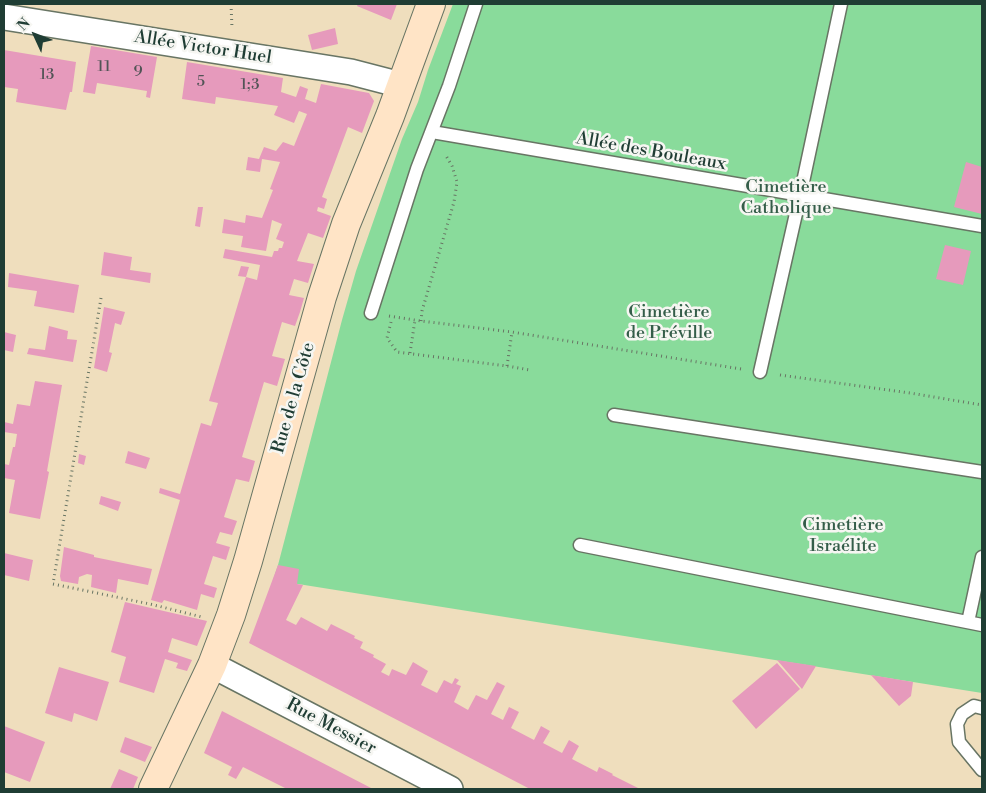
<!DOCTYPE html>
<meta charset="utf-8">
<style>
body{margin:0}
#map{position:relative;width:986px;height:793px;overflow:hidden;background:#efdebd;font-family:"Libre Bodoni",serif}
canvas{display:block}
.frame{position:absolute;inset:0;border:5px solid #1f3d34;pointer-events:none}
.north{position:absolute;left:10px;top:10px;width:50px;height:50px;-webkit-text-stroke:4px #f6f6f2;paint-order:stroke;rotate:313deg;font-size:14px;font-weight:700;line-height:20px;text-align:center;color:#1f3d34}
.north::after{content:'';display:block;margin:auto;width:18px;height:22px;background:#1f3d34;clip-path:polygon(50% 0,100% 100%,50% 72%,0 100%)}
</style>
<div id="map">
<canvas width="986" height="793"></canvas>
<div class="frame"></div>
<div class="north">N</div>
</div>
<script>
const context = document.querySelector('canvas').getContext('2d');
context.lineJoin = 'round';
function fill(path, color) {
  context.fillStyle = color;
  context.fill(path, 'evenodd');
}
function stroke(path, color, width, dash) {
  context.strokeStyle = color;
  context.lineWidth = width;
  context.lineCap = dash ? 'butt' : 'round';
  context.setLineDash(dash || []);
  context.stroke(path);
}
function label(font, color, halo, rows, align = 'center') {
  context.font = font + ' "Libre Bodoni",serif';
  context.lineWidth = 5;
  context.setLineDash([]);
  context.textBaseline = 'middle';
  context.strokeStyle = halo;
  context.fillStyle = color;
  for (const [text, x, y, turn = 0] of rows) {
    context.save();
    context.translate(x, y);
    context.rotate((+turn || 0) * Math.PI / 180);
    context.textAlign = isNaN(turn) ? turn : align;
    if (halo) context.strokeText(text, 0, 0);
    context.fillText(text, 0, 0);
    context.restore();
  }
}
const green = new Path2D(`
 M453 4H982V693L273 580 278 565 342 320 356 271 402 139 418 102 428 70Z`);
const building = new Path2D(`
 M358 4H397L391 20 357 6Z
 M335 28 338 44 312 50 308 35Z
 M91 46 157 57 150 98 146 97 147 91 97 83 95 94 83 92Z
 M4 50 76 62 72 92H70L66 110 16 102 18 89 4 87Z
 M187 62 283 78 281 92 296 97 300 86 308 89 305 99 316 103 321 84 369 93 374 101 362 133 348 127 322 197 327 199 324 209 318 207 317 211 331 216 323 238 308 233 297 261 314 264 308 283 294 279 289 295 304 298 300 312 295 326 282 322 272 356 285 359 277 386 264 382 242 457 255 461 249 482 236 479 224 517 237 521 232 535 220 532 216 543 230 547 226 560 213 556 204 584 217 588 214 598 201 594 197 610 164 600 162 603 151 600 180 500 159 493 160 488 180 494 201 423 211 426 218 403 209 401 246 277 238 276 241 266 249 267 246 277 257 280 260 265 223 258 225 249 272 257 274 251H278L279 248H282L284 242 276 239 282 224 272 220 266 251 241 247 243 236 222 233 224 219 245 223 246 215 262 218 273 190 270 189 280 162 262 159 260 172 246 170 248 157 259 159 264 147 276 151 283 142 294 146 307 114 299 111 294 123 274 115 278 106 216 97 215 104 182 99Z
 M966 162 982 167V214L954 207Z
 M198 207H203L200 227 195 226Z
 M945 245 971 251 963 285 936 279Z
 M104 252 132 257 130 270 151 273 150 283 101 275Z
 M9 273 79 285 74 313 34 306 37 291 8 287Z
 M104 307 125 312 121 325 115 323 109 352 112 353 107 372 94 368Z
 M49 326 68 331 67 339 77 340 73 362 27 354 29 348 45 350Z
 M4 332 16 335 13 352 4 350Z
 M35 381 62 385 47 471 49 472 40 519 9 513 15 480 4 478V464L9 465 13 447H15L17 434 4 432V422L13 424 17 404 30 406Z
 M128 451 150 458 146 469 125 463Z
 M79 454 86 456 84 465 78 463Z
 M101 496 121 502 118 511 99 504Z
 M64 547 94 555V557L152 569 148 585 118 579 116 593 91 587 92 575 87 574 79 577 78 584 61 581 60 576Z
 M4 553 33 560 29 581 4 575Z
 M278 565 299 569 297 584 303 585 286 620 296 625 301 617 327 631 331 624 355 636 354 638 363 642 360 648 374 655 373 657 386 664 381 672 389 676 392 669 406 675 413 662 428 671 421 685 437 693 444 680 452 684 455 678 459 680 456 684 461 686 454 702 468 710 476 695 487 700 497 682 505 686 491 714 503 720 509 707 519 712 511 728 534 740 541 726 550 731 543 743 562 753 569 740 579 746 572 759 597 772 599 767 613 774 612 775 640 789H530L249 643Z
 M125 602 207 621 197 646 172 638 168 652 192 660 187 671 176 668 178 663 165 659 154 693 119 682 126 657 111 652Z
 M777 660 816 666 802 689Z
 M777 663 800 689 756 729 732 701Z
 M59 667 109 682 97 721 74 713 72 722 45 713Z
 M871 675 913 682 911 696 899 706Z
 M222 711 253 727 373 789H287L243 767 236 779 228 775 232 767 204 753Z
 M4 726 45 742 30 782 4 772Z
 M125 737 152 747 145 762 120 752Z
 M119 769 138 777 133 789H110Z`);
const path = new Path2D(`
 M231 4 232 28
 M101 298 53 584 150 604 202 617
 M389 316 421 321 512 332 741 369
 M421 321 422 311 454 202 457 182 452 166 445 154
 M391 322 387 338 397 352 507 366 530 370
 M410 353 415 320
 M507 366 512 332
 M780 375 910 393 982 405`);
const lane = new Path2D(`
 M432 132 982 226
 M371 313 417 169 449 86 476 4
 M760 372 800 196 841 4
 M614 415 982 472
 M580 545 982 625
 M968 622 982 557
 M982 708 974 706 962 714 957 724 959 742 982 770`);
const street = new Path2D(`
 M4 17 351 72 401 85
 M212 665 450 789`);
const secondary = new Path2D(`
 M153 789 212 665 231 615 248 561 322 297 346 224 390 116 431 4`);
const numberNames = [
 ["11",104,67],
 ["9",138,72],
 ["13",47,75],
 ["5",201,82],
 ["1;3",250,85]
];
const streetNames = [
 ["Allée Victor Huel",203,48,9],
 ["Allée des Bouleaux",651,152,10],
 ["Rue de la Côte",294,398,-74],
 ["Rue Messier",331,727,28]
];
const parkNames = [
 ["Cimetière",786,188],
 ["Catholique",786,209],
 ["Cimetière",669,313],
 ["de Préville",669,334],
 ["Cimetière",843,526],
 ["Israélite",843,547]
];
fill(green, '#89db9b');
fill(building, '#e69abc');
stroke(lane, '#687564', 15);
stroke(street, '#687564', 28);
stroke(secondary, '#687564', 30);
stroke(path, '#687564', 3, [1, 4]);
stroke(lane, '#fff', 12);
stroke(street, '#fff', 25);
stroke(secondary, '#ffe4c6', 28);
label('15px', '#515456', null, numberNames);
label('18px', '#1f3d34', '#f6f6f2', streetNames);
label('18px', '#345d49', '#f6f6f2', parkNames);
</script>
